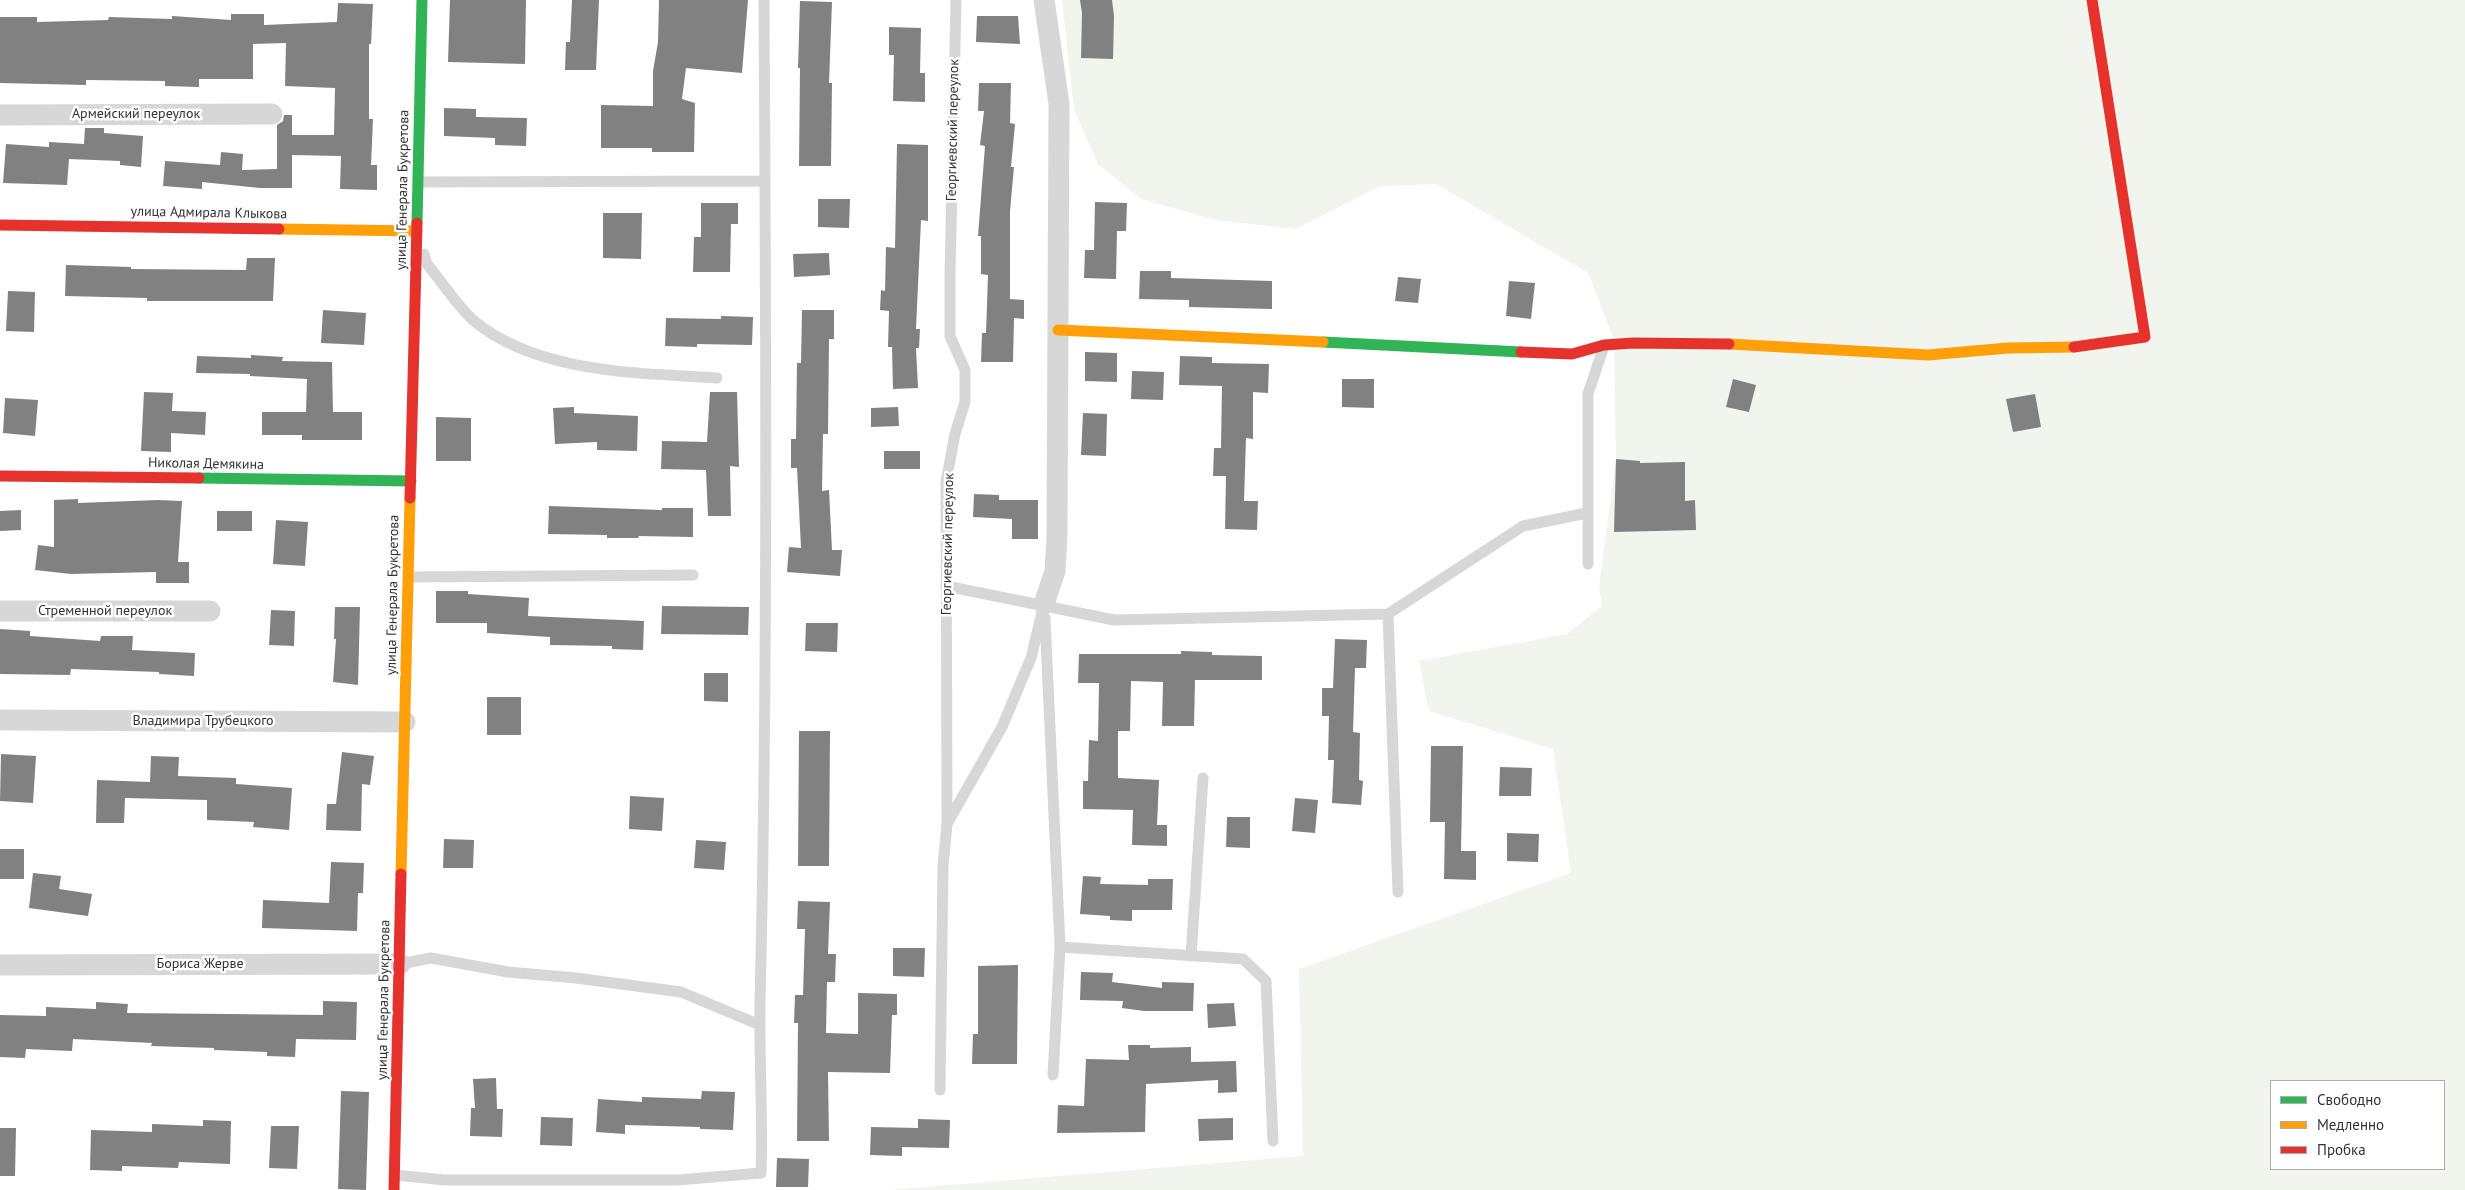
<!DOCTYPE html>
<meta charset="utf-8">
<style>
body{margin:0}
#map{position:relative;width:2465px;height:1190px;overflow:hidden;background:#fff;font-family:"PT Sans",sans-serif}
canvas{display:block}
.legend{position:absolute;left:2270px;top:1080px;width:175px;height:90px;box-sizing:border-box;background:#fff;border:1px solid #adadad;margin:0;padding:6px 9px;list-style:none;font-size:15px;color:#333}
.legend li{display:flex;align-items:center;gap:10px;height:25px}
.legend b{width:25px;border:1px solid #adadad}
</style>
<div id="map">
<canvas width="2465" height="1190"></canvas>
<ul class="legend">
<li><b style="height:6px;background:#30b455"></b>Свободно</li>
<li><b style="height:6px;background:#ff9f0a"></b>Медленно</li>
<li><b style="height:6px;background:#e5322d"></b>Пробка</li>
</ul>
</div>
<script>
const context = document.querySelector('canvas').getContext('2d');
context.lineJoin = 'round';
function fill(path, color) {
  context.fillStyle = color;
  context.fill(path, 'evenodd');
}
function stroke(path, color, width, dash) {
  context.strokeStyle = color;
  context.lineWidth = width;
  context.lineCap = dash ? 'butt' : 'round';
  context.setLineDash(dash || []);
  context.stroke(path);
}
function label(font, color, halo, rows, align = 'center') {
  context.font = font + ' "PT Sans",sans-serif';
  context.lineWidth = 5;
  context.setLineDash([]);
  context.textBaseline = 'middle';
  context.strokeStyle = halo;
  context.fillStyle = color;
  for (const [text, x, y, turn = 0] of rows) {
    context.save();
    context.translate(x, y);
    context.rotate((+turn || 0) * Math.PI / 180);
    context.textAlign = isNaN(turn) ? turn : align;
    if (halo) context.strokeText(text, 0, 0);
    context.fillText(text, 0, 0);
    context.restore();
  }
}
const green = new Path2D(`
 M1062 0H2465V1190H889L1303 1156 1299 969 1571 873 1553 749 1429 711 1419 661 1567 634 1602 606 1599 586 1616 459 1614 340 1588 273 1436 184 1380 186 1296 229 1215 220 1141 199 1098 164 1074 110ZM2271 1081H2444V1169H2271Z`);
const building = new Path2D(`
 M450 0H526L525 64 448 62Z
 M572 0H599L596 70H565L566 42H570Z
 M659 0H748L742 73 686 68 682 99 695 103 694 152H652V148H601V105L653 106V71L658 42Z
 M1080 0H1112L1114 16 1113 59 1081 58 1082 13Z
 M800 1 832 2 829 83H832L831 166H799L800 68H798Z
 M338 3 373 4 371 44H369V119H373L371 165H377V190L340 189 341 156 292 155V188H260L202 182V189L163 186 165 161 220 165 221 152 243 154 242 170 277 169V125L283 121 284 115H292V135H334L335 88 285 86 286 43 253 44V79H199V87L165 86V81L86 80V85L0 83V17H37V22L108 20 109 17 172 19V16L231 20V14H264V25L337 22Z
 M977 16H1018L1020 44 976 42Z
 M889 27 921 28 920 73H925V102L893 101 894 55H889Z
 M979 83H1011L1010 123 1015 124 1011 167H1014L1010 211V299L1024 300V319L1014 318 1013 362H981L982 333H986L988 275 981 274V236H978L985 146 980 145 984 111H978Z
 M444 108 476 109V117L527 118 526 146 495 145V138L444 136Z
 M85 128H104V133L143 136 141 167 120 165V161L69 159 67 185 3 183 6 144 49 147V142L84 144Z
 M897 144 928 145V221L921 220 916 329H920L919 348H916L918 388 893 389 892 347H888L889 311 880 310 881 290 885 291 886 247 895 248Z
 M818 199H850L849 228 818 227Z
 M1095 202 1127 203 1126 231H1117L1116 279 1084 278 1085 250H1094Z
 M701 203H738V224H731L730 272H693L694 237H701Z
 M603 213H642L641 259 603 258Z
 M829 253 830 275 794 277 793 254Z
 M247 258H275L273 301H147V298L65 296 66 265 131 267V269L246 270Z
 M1140 271H1171V278L1272 281V309L1189 307V300L1139 299Z
 M1398 277 1421 279 1418 303 1395 301Z
 M1509 281 1535 283 1531 319 1506 316Z
 M8 291 35 292 34 332 6 331Z
 M323 310 366 313 364 345 321 343Z
 M802 310H834V339H829L828 434H823L822 491 829 490 832 550H842L840 576 787 572 789 547 801 548 797 468H791V439H796L797 363H801Z
 M721 316 753 317 752 345 697 344V347L665 346 666 318 721 319Z
 M1085 352 1117 353V382L1085 381Z
 M251 355 283 357 282 361 332 362 333 412H362V440H302V435H262V412H306L307 379 250 376V374L196 373 197 356 251 358Z
 M1180 356 1212 357V363L1269 364 1268 393 1253 392V439L1246 438 1244 501H1258L1257 530 1225 529 1226 476H1213L1214 448H1221L1222 386 1179 385Z
 M1132 371 1164 372 1163 400 1131 399Z
 M1342 379H1374V408L1342 407Z
 M1733 379 1756 385 1749 412 1726 407Z
 M144 392 173 393 172 411 206 412 205 435 171 433V452L141 451Z
 M710 392H737L739 467 730 466 731 516H708L706 470 661 469 662 441 707 442Z
 M2035 394 2041 427 2013 432 2006 399Z
 M5 398 38 400 35 436 3 433Z
 M574 407V413L638 416 637 451 597 450V442L555 444 553 408Z
 M898 407 899 426 871 427V408Z
 M1083 413 1107 414 1106 456 1081 455Z
 M436 417 471 418V461H436Z
 M884 451H920V469H884Z
 M1616 459 1640 461V463L1685 462V501L1695 500 1696 530 1614 532Z
 M974 494 999 495V500H1038V539H1012V519L973 517Z
 M78 499V503L158 500 182 501 178 562H189V583H156V572L71 574 35 570 38 545 54 547V500Z
 M549 506 662 510V508H693V537L639 536 638 538H607V535L548 534Z
 M21 510V530L0 531V511Z
 M217 511H252V531H217Z
 M276 520 308 522 305 566 273 564Z
 M436 591H468V594L529 598 528 616 644 621 643 650 612 649V646L550 645V637L487 633V623H436Z
 M662 606 749 607 748 635 661 634Z
 M335 607H360L358 685 333 682 336 639H334Z
 M271 610 295 611 294 646 269 645Z
 M806 623H838L837 652 805 651Z
 M0 629 30 631V636L100 641 101 636H133L132 650 195 653 194 676 159 674V672L71 669 70 675 0 674Z
 M1335 639 1367 640 1366 668H1355L1353 732 1360 733 1359 780 1363 781 1361 805 1332 803 1334 760H1328L1329 716H1322V688H1333Z
 M1181 651 1212 652V655L1262 656V680H1195L1194 726H1162L1163 682 1131 681 1130 731H1118V778L1159 780 1157 825H1167V846L1132 845 1133 810 1083 809V781H1088L1089 740 1098 741 1099 683H1078L1079 654H1181Z
 M704 673H728V702L704 701Z
 M487 697H521V735H487Z
 M799 731H830L829 866H798Z
 M1431 746H1463L1461 851H1476V880L1444 879 1445 822H1430Z
 M342 752 374 756 370 785 362 784 361 831 326 830 327 804H336Z
 M1 754 36 756 33 803 0 801Z
 M151 756 179 757 178 776 236 778V784L292 788 289 830 253 827 254 822 207 820V800L125 798 124 823H96L97 780 150 782Z
 M1500 767 1532 768 1531 796H1499Z
 M630 796 664 798 662 831 629 829Z
 M1295 798 1318 800 1315 833 1292 831Z
 M1227 817H1250V848L1226 847Z
 M1507 833 1539 834 1538 862 1507 861Z
 M444 839 474 840 473 868H443Z
 M696 840 726 842 724 870 694 868Z
 M0 849H24V879H0Z
 M331 862 364 863 363 893H358L357 931 262 928 263 900 329 903Z
 M33 873 61 876 59 889 92 894 88 916 29 908Z
 M1083 876 1101 877 1100 884 1148 885V879H1173L1172 910H1132V921L1110 920V916L1080 914Z
 M798 901 830 902 828 954H836L835 982H827L826 1033 858 1034V993L897 994V1015H892L890 1073 828 1072 829 1141H797L798 1023H794L795 995H803L805 929H797Z
 M893 948H925L924 977 893 976Z
 M1018 965 1017 1064H972L973 1034H978V966Z
 M1081 972 1113 973 1112 982 1162 988V982L1194 983 1193 1011H1144L1122 1008 1123 1001 1080 1000Z
 M323 1001 357 1002 356 1040 296 1039 295 1057 267 1056V1052L214 1050V1048L151 1046 152 1043 73 1039 72 1051 26 1049 25 1058 0 1057V1015L46 1016V1007L96 1009V1002L128 1004 127 1013 323 1015Z
 M1234 1003 1236 1026 1208 1028 1207 1004Z
 M1128 1045H1150V1048L1191 1047V1062L1236 1061 1237 1092 1218 1093V1080L1146 1084 1145 1132 1057 1133 1058 1105 1084 1106 1086 1059 1129 1060Z
 M496 1078 497 1109H503L502 1137 470 1136 471 1108H475L473 1079Z
 M341 1091 369 1092 366 1190 338 1189Z
 M702 1091 735 1092 733 1130 700 1129V1127L625 1125V1134L596 1132 598 1099 642 1102V1097L701 1099Z
 M541 1117 573 1118 572 1146 540 1145Z
 M1233 1118V1140L1199 1141 1198 1119Z
 M918 1119 950 1120 949 1148 902 1147V1156L870 1155 871 1127 918 1128Z
 M203 1120 231 1121 230 1164 179 1162 178 1168 122 1166V1171L90 1170 91 1130 152 1132V1124L203 1126Z
 M271 1126H299L297 1169 269 1168Z
 M0 1128H16L15 1176H0Z
 M777 1158 809 1159 808 1187H776Z`);
const lane = new Path2D(`
 M418 182 765 181
 M424 254 427 264C442 282 456 304 473 320 535 373 639 373 717 378
 M1588 564V394L1604 346
 M409 577 693 575
 M946 586 1114 620 1388 614 1523 526 1587 513
 M1388 614 1398 892
 M1045 618 1060 947 1053 1075
 M947 824 946 482 955 434 965 402V370L950 336V275L956 0
 M1060 947 1243 959 1266 981 1273 1141
 M1191 956 1203 778
 M400 964 431 958 508 972 576 978 681 992 760 1025
 M940 1090 943 866 947 824 1002 727 1031 658 1044 604
 M395 1175 445 1180H678L761 1173C763 1116 759 1059 760 1002 768 668 766 334 764 0`);
const street = new Path2D(`
 M1044 0 1059 104 1057 535 1055 571 1044 604
 M0 115 272 114
 M0 611H210
 M0 720 405 722
 M0 965 400 964`);
const fast = new Path2D(`
 M417 223 422 0
 M1323 342 1521 352
 M199 478 411 481`);
const slow = new Path2D(`
 M279 229 417 231
 M1058 330 1323 342
 M1729 344 1928 355 2008 348 2074 347
 M401 874 410 498`);
const jam = new Path2D(`
 M0 225 279 229
 M2074 347 2145 337 2092 0
 M1521 352 1572 354 1604 345 1633 343 1729 344
 M0 476 199 478
 M410 498 417 223
 M394 1190 401 874`);
const streetNames = [
 ["Армейский переулок",136,114],
 ["Георгиевский переулок",953,130,-89],
 ["улица Генерала Букретова",403,190,-89],
 ["улица Адмирала Клыкова",209,213,1],
 ["Николая Демякина",206,464,1],
 ["Георгиевский переулок",948,544,-89],
 ["улица Генерала Букретова",393,595,-89],
 ["Стременной переулок",105,611],
 ["Владимира Трубецкого",203,721],
 ["Бориса Жерве",200,964],
 ["улица Генерала Букретова",384,1000,-89]
];
fill(green, '#f1f5ed');
fill(building, '#818181');
stroke(lane, '#d7d7d7', 11);
stroke(street, '#d7d7d7', 21);
stroke(fast, '#30b455', 11);
stroke(slow, '#ff9f0a', 11);
stroke(jam, '#e5322d', 11);
label('14px', '#333', '#fff', streetNames);
</script>
